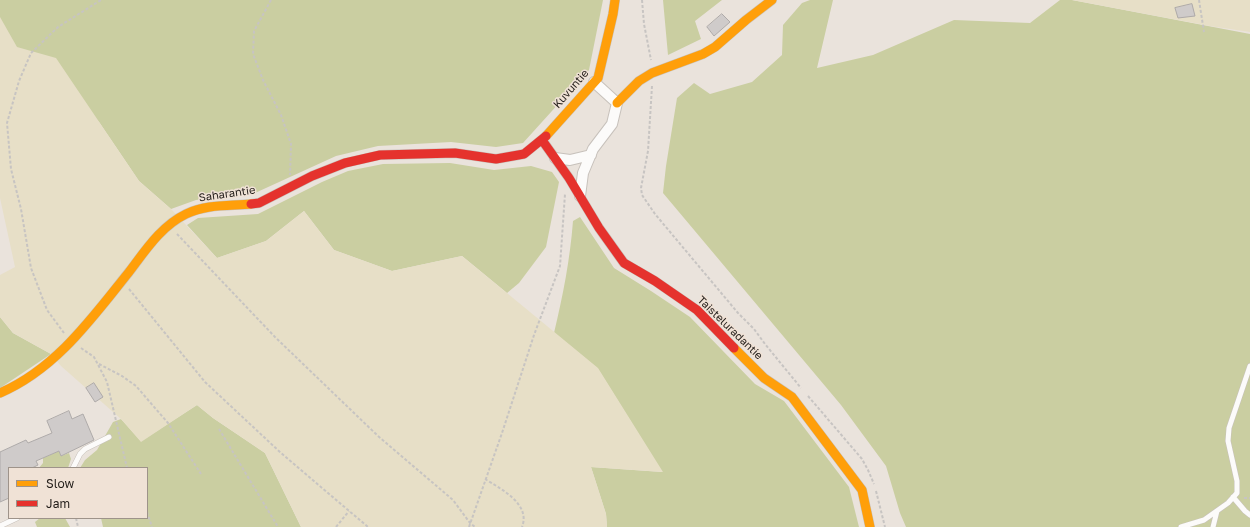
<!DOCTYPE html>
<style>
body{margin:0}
#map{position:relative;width:1250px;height:527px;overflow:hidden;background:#eae3dc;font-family:"Golos Text",sans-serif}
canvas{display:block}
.legend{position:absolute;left:8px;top:467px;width:140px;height:52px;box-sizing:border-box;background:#f0e2d6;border:1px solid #9e938a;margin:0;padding:5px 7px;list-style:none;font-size:12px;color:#221d19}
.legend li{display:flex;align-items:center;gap:8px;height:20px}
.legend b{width:20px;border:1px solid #9e938a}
</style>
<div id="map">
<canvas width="1250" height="527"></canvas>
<ul class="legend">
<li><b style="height:5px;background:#ff9f0a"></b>Slow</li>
<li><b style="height:5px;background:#e5322d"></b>Jam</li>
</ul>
</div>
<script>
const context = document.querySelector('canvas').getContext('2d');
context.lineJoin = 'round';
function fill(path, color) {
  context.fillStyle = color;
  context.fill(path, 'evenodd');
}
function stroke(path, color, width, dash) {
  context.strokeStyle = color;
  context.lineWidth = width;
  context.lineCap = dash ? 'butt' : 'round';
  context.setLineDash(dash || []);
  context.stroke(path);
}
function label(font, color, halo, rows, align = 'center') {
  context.font = font + ' "Golos Text",sans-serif';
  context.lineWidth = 3;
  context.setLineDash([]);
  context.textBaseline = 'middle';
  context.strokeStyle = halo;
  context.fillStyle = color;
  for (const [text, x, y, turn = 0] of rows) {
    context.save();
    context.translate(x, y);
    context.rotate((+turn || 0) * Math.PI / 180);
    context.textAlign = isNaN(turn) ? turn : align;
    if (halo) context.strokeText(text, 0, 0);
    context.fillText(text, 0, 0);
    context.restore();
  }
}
const green = new Path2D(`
 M0 0H603L589 70 523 143 496 147 451 142 378 146 336 156 255 193 196 200 171 209 139 181 99 122 0 49Z
 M663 0H722L695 21 701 39 668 55Z
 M810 0H833L817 68 873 55 954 20 1030 23 1060 0H1072L1250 34V527H906L900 513 886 466 841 405 663 193 666 166 677 98 694 83 710 94 752 82 782 55 783 25 802 3Z
 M450 163 494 170 531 166 552 172 559 182 546 247 519 283 507 293 462 256 392 271 334 250 304 211 266 241 217 258 187 225 198 218 258 214 322 182 348 171 383 164Z
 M580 217 614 268 651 291 690 317 755 384 784 401 849 487 859 527H607L606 514 591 467 662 472 598 369 554 333C563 295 570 260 573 221Z
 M0 317 13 333 51 354 0 388Z
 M197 405 213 418 265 453 301 527H103L101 518H147V468H80L85 460 97 450 113 422 121 419 141 441Z
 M59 451 61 456 69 453 71 459 68 468H39L43 463V458Z
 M40 518H65L70 527H37L35 522Z`);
const sand = new Path2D(`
 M1072 0H1250V32L1210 26Z
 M0 17 17 47 56 58 139 181 171 209 217 258 266 241 304 211 334 250 392 271 462 256 598 368 663 472 591 467 606 514 607 527H301L265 453 213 418 197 405 141 442 121 419 61 366 51 354 13 333 0 317V275L15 267 0 198Z`);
const building = new Path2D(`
 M1192 4 1195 16 1178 18 1175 8Z
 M722 14 730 22 714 36 707 27Z
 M94 383 103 397 95 402 86 388Z
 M69 411 72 419 83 414 94 440 61 456 59 451 36 461 38 465 32 468H9V498L0 502V452L26 440 28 443 52 433 47 421Z`);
const path = new Path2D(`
 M271 0 254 31 253 54 263 80 281 115 291 144 290 175
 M642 0 644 24 651 60
 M1199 0 1204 32
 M652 86 648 151 641 188 642 195 655 214 738 313 754 329 765 344 801 388
 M177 234 275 337 378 436 453 500 470 523 475 527
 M129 289 205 382 281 453 368 527
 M64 333 47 310 31 268 21 209 11 169 7 123 19 81 31 53 58 27 101 0
 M81 348 94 357 107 382 127 468
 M99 364 122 376 136 386 168 423 201 474
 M808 396 862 459 868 470 874 484
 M219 429 278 527
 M485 479C501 489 531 504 522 527
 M876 491 885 527
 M1244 498H1250
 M147 512 152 527
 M76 518 78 527
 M336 527 349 511
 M469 527 502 433 534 335 560 266 565 194`);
const lane = new Path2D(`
 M73 468 80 454 85 449 109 437
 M1233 497 1245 511 1250 515
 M0 526 17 518
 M1181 527 1204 520 1228 503 1237 493V481L1228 441 1229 428 1250 366
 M1213 527 1217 511`);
const street = new Path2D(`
 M555 158 570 160 591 155
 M580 196 583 173 593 149 612 124 617 103 594 82`);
const slow = new Path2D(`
 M617 103 639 81 652 73 703 54 715 47 746 20 772 0
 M546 136 598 78 613 14 615 0
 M734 348 764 378 792 397 862 490 870 527
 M0 393C56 369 92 318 129 272 145 251 161 226 186 214 206 204 230 206 251 204`);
const jam = new Path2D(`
 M542 140 569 178 599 228 624 263 655 281 697 310 734 348
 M251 204 259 203 312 176 345 163 380 155 455 153 496 159 524 154 546 136`);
const streetNames = [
 ["Kuvuntie",571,89,-49],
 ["Saharantie",227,194,-8],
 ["Taisteluradantie",730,328,44]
];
fill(green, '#cacea1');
fill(sand, '#e7dfc7');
fill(building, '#cfcbca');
stroke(building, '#aeaaa9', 1);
stroke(lane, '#c7c1bb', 6);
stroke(street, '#c7c1bb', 12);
stroke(slow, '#c7c1bb', 10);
stroke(jam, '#c7c1bb', 10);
stroke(path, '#c7c4c2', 2, [3, 2]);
stroke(lane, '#fcfbfa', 5);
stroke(street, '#fcfbfa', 10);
stroke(slow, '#ff9f0a', 9);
stroke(jam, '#e5322d', 9);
label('11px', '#221d19', '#f0e2d6', streetNames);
</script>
